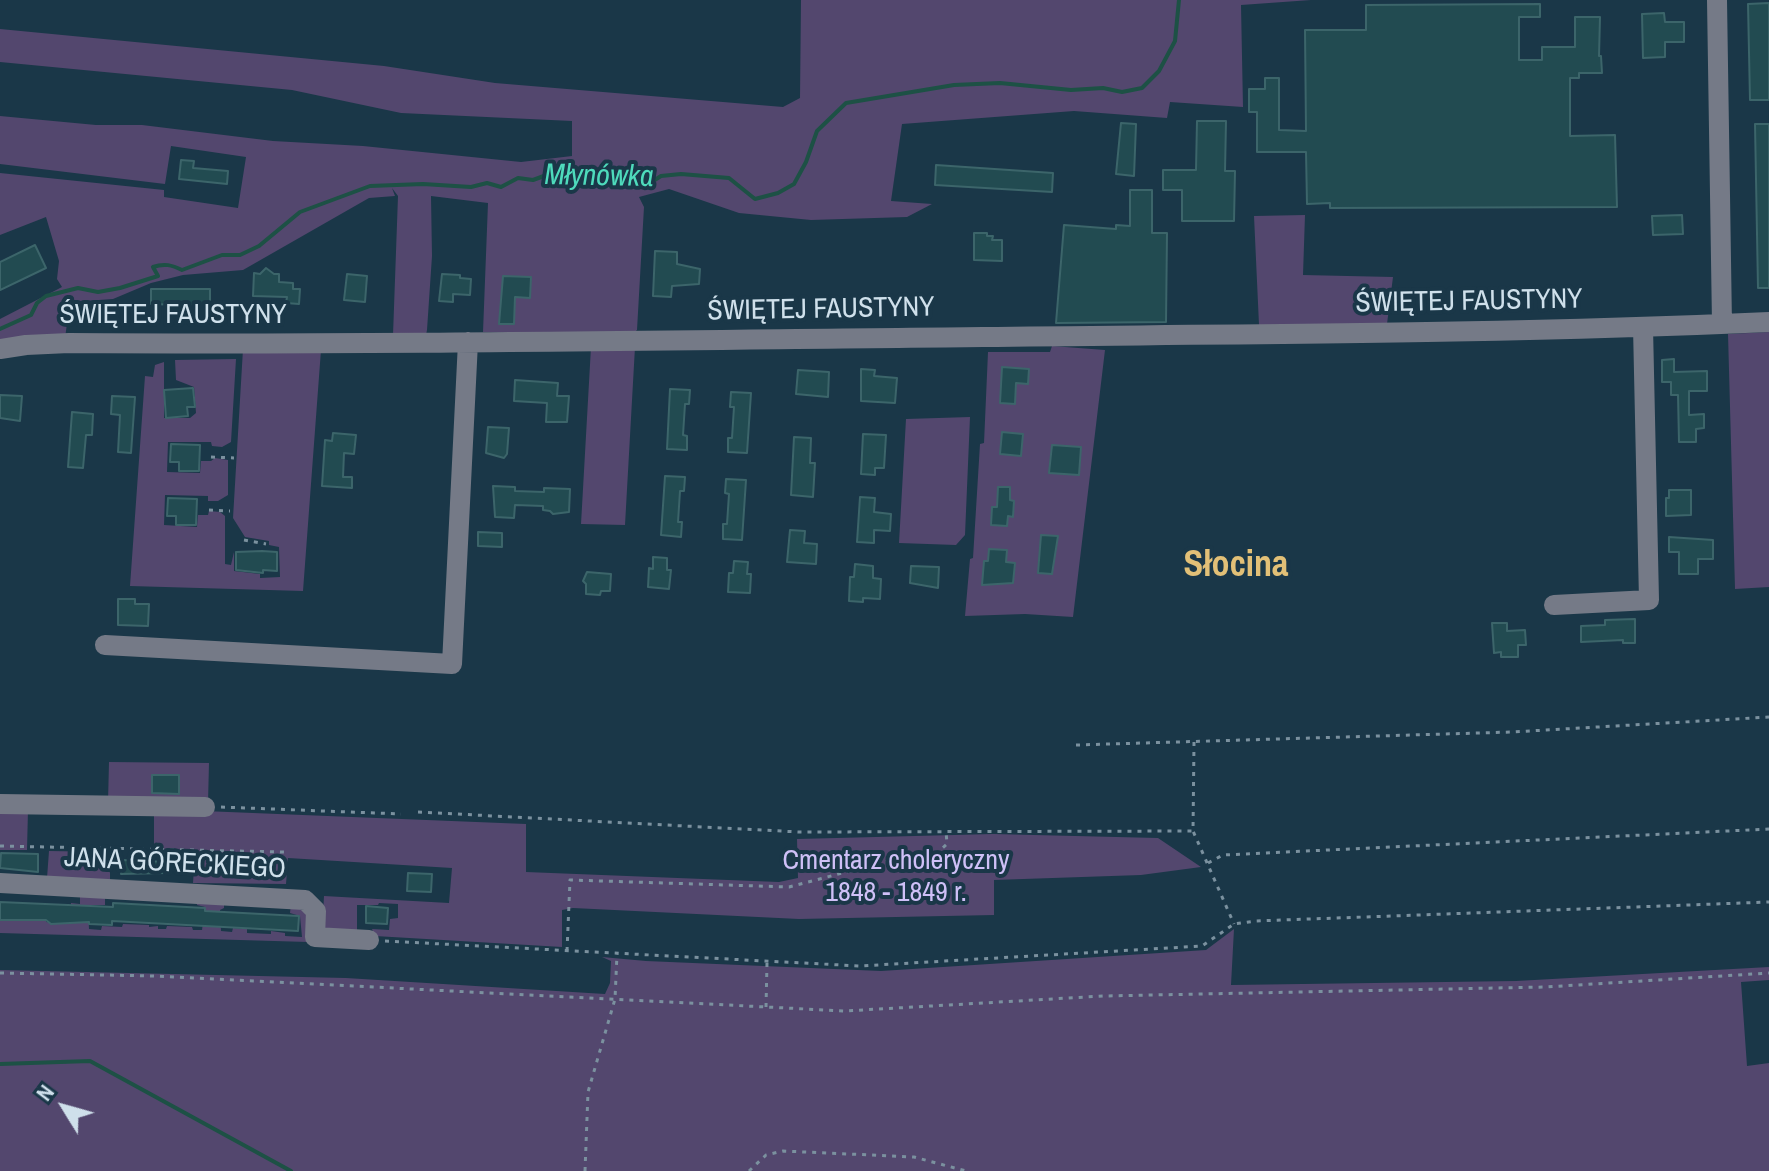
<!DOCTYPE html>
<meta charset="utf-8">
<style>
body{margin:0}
#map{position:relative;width:1769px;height:1171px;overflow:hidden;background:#1a3748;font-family:"Archivo Narrow",sans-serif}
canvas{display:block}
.north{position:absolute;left:24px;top:1067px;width:80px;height:80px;-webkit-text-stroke:6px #1a3748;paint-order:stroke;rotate:307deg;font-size:22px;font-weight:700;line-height:32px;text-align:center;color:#cfe0eb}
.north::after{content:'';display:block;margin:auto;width:28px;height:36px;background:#cfe0eb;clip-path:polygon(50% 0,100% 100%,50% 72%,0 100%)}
</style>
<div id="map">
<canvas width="1769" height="1171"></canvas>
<div class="north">N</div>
</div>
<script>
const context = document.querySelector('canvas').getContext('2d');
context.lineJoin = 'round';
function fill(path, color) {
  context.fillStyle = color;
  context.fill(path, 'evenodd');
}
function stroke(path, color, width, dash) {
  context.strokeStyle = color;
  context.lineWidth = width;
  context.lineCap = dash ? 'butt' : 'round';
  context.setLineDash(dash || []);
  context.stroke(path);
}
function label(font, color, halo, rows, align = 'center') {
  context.font = font + ' "Archivo Narrow",sans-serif';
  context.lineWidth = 8;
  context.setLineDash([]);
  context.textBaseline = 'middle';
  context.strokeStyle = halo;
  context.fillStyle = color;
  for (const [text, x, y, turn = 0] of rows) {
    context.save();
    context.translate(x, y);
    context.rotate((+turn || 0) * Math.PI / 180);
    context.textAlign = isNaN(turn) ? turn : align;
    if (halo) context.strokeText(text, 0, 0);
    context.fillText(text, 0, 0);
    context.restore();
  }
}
const green = new Path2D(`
 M801 0H1311L1241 5 1243 107 1170 102 1167 118 1074 111 902 124 891 201 932 204 907 217 811 220 739 213 669 189 639 197 644 207 637 330 632 334 483 332 488 203 431 196 432 256 427 330 426 335H393L398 196 392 188 395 196 369 198 243 270 183 275 151 283 113 299 70 302 65 338 0 343V319L62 287 57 279 59 261 46 217 0 235V173L164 190V197L238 208 246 157 171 146 165 184 0 164V116L96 125H142L273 141 363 146 521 162 572 156V121L401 113 292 90 0 62V29L384 66 495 83 783 107 800 98Z
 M1305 215 1303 275 1393 277 1387 324 1259 325 1254 216Z
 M1769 332V587L1735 589 1728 334Z
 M1052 346 1105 350 1073 617 1025 614 965 616 970 559 973 558 980 444 984 443 988 352H1050Z
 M591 347H635L625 525 581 524Z
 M243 349 321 350 303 591 130 586 145 376 153 377 155 365 164 362V418H190L196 413 194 387 176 380 175 360 236 359 231 442 222 447 212 446 211 442H168L167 472 200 473 201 461H211L215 458 228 460V495L218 501H208V496L165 495 164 525 197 527 198 515H208L209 511 220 512 225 516V564L231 565 234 552V571L260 574V578L280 577 279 547 269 545V541L245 537 233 518Z
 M970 417 965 535 956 545 899 543 906 419Z
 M109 762 209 763 208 803 108 802Z
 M0 809 28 810 27 850H0Z
 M154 809 526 824V872L779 882 798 878 797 839 993 834 1158 838 1201 867 1141 875 994 880V915L799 919 573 908 562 910V947L375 936 372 929 389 930 390 919 398 918V904L379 903 378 905H357V933H322L324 896 449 903 452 868 288 858 286 884 193 883 195 853 154 852Z
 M49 851 110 852V880L47 878Z
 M80 894 105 895V905H88L89 929 101 930 102 926 122 927 123 924 149 925V927L158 926V929H166L167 926 192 927 193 930H202L205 907 197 905V899L224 902V908L220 910 221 931 232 932 233 928 247 929V933L271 934V931L285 933V936L302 937 300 916 290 913 291 904 309 914 308 942 0 933V920H38L39 903H46V922L65 924 71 922V903L80 904Z
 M1234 929 1231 985 1516 981 1769 967V980L1741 982 1747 1066 1769 1063V1171H0V970L346 978 605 994 610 983 611 961 602 957 646 961 881 971 1206 950Z`);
const stream = new Path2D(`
 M0 329 31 315 37 303 46 296 78 288 98 292 120 288 158 276 153 267C164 263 172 265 182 270L222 255H240L259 246 300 212 370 186 423 184 471 187 487 183 501 187 518 178 533 180 552 173 628 182 641 176 650 183 661 176 681 174 729 178 755 199 778 193 794 184 806 162 817 131 846 103 954 85 1000 83 1071 90 1103 88 1122 92 1142 88 1159 71 1175 41 1179 0
 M0 1064 90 1061 291 1171`);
const building = new Path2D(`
 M1769 3V100H1750L1748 4Z
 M1540 4V17H1519V60H1542V47H1575V17H1600L1599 56H1601L1602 73H1579V78H1570V136L1615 135 1617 207 1330 208V203L1307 204 1306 152H1257V112H1249V89H1265V78H1279V130L1306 131 1305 30H1366V5Z
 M1664 13 1665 22H1684V42H1665V57L1643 58 1642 14Z
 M1197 121H1226L1225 171H1235L1234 221H1182V190H1163V170H1196Z
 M1121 123 1136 124 1134 176 1116 174Z
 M1755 124H1769V288H1758Z
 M181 160 194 161 193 168 228 171 227 184 179 179Z
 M936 165 1053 173 1052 192 935 185Z
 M1130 190H1152V233H1167L1166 322 1056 323 1064 225 1116 229V225L1130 226Z
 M1682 215 1683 234 1653 235 1652 216Z
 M974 233H987V236H993L992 240H1002V261L974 260Z
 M35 245 46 268 0 290V262Z
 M655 251 677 252V264L700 269 699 284 672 286 671 297 653 296Z
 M266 268 274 274H279V282L293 283V289H300L299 304 286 303 287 297 253 296 254 273 260 274Z
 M347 274 367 276 365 302 344 300Z
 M442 274 460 275V278L471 279 470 295 453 294V302L439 301Z
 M503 276 531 277 530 298 515 297 514 324H499Z
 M151 289H210V306L151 304Z
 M1674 359V372L1707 371V391H1689V415L1704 414V428L1696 429V442H1679L1678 395H1671V382H1662V360Z
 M1002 367 1029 369 1028 384 1016 383 1015 404 1000 403Z
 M861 369 875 370 874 376 897 378 895 403 861 401Z
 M798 370 829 372 828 397 796 394Z
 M515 380 558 383 557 396H569L567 422H546L547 403 514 401Z
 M193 388 195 407H187L188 416 166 418 164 390Z
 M670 389 690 390 689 404H685L683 435 687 436V450L667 449Z
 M731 392 751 393 747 453 728 452V438H732L734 407H730Z
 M0 395 22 396 20 421 0 418Z
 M112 396 135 397 131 453 118 452 120 415 111 414Z
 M72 412 93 414 92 435H86L83 468 68 467Z
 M488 427 509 428 507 454 504 458 486 453Z
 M1002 432 1023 434 1021 456 1000 454Z
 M333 433 356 435 354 454 344 453 343 477H352V488L322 486 325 440 332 441Z
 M863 434 886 435 884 468H875V475L861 474Z
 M794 437 811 438 810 463H815L813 497 791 495Z
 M171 444 200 445 199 471H179V462H170Z
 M1052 445 1081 447 1079 475 1049 473Z
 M665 476 685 477 684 491H680L678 522H682L681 537 661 535Z
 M726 479 746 480 742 540 723 539V524H727L729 494 725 493Z
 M493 486 515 487V491L544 492V488L570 489 569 512 553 514 550 511 543 510V506L515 505 514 518 495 517Z
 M998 487H1010V500L1014 501 1013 517 1008 516 1007 526 991 525 992 507H997Z
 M1669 490H1691V515L1666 516V498H1669Z
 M860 497 875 498 874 512 891 514 890 531 874 530V543L857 542Z
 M168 498 197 499 196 525H176V516H167Z
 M790 530 805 531 804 543 817 544 816 564 787 562Z
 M478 532 502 533V547L478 546Z
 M1041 535 1058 536 1052 574 1038 573Z
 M1669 537 1713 540V559H1698V574H1679V552H1669Z
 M989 549 1007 550 1006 562 1015 563 1013 583 982 585 984 561H988Z
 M262 551 277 552V571L263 570V573L236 570V552Z
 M653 557 667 558V570H671L669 589 648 587 649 568 653 569Z
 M734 561 748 562 747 574H751L750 593 728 592 729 573H733Z
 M855 564 873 566V578L881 579 880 599 863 598V602L849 601 850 577H854Z
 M911 566 939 567 938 588 910 583Z
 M587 572 611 574 610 591H601L600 595 586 594V584L583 581Z
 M118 599H135V604H149L148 626 118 625Z
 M1635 619V643H1623V640L1581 642V626L1605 625V620Z
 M1492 623H1507V631L1525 630 1526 645H1518V657H1501V652L1494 653Z
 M152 775H179V794L152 793Z
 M1 853 38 854V872L0 868Z
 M122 860 167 862 166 873 121 874Z
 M408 873 432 874 431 892 407 891Z
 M0 902 113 907V903L205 908V911L299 916 298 931 112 921V925L89 924V922L51 924 46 920H0Z
 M366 906 388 908 387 924 366 923Z`);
const path = new Path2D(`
 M211 457 234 458
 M209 510 230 511
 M244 540 266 544
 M1194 742 1193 831 1234 924
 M1076 745 1512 732 1769 717
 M221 807 401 814
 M418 812 799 832 1193 831
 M0 846 284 852
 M1208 863 1223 855 1769 829
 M385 941 860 966 1202 946 1234 924 1256 921 1769 902
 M567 951 570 880 789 887 892 860 938 852 947 844 946 831
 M0 973 156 976 845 1011 1103 996 1545 987 1769 973
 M766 1007 767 963
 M585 1171 588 1092 615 999 617 954
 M749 1171 766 1155 783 1151 914 1157 966 1171`);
const minor = new Path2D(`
 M1717 0 1722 324
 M0 349 26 345 69 343C373 345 678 340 983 337 1245 334 1507 334 1769 322
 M1554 605 1649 600 1643 327
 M105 645 452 664 468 342
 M0 804 205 807
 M0 883 305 900 316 911 315 937 369 940`);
const streetNames = [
 ["ŚWIĘTEJ FAUSTYNY",1469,302,-1],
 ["ŚWIĘTEJ FAUSTYNY",821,310,-1],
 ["ŚWIĘTEJ FAUSTYNY",173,315],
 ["JANA GÓRECKIEGO",175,864,3]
];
const parkNames = [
 ["Cmentarz choleryczny",896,861],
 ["1848 - 1849 r.",896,893]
];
const waterNames = [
 ["Młynówka",599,177,1]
];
const districtNames = [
 ["Słocina",1236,566]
];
fill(green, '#53476e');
stroke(stream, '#1d5145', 4);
fill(building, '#224b51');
stroke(building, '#3c656a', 2);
stroke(path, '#7b919f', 3, [4, 6]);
stroke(minor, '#757a87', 20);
label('28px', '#cfe0eb', '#1a3748', streetNames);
label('28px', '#cfc0f7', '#1a3748', parkNames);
label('italic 30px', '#4edbbc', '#1a3748', waterNames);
label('bold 36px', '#e2c077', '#1a3748', districtNames);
</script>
